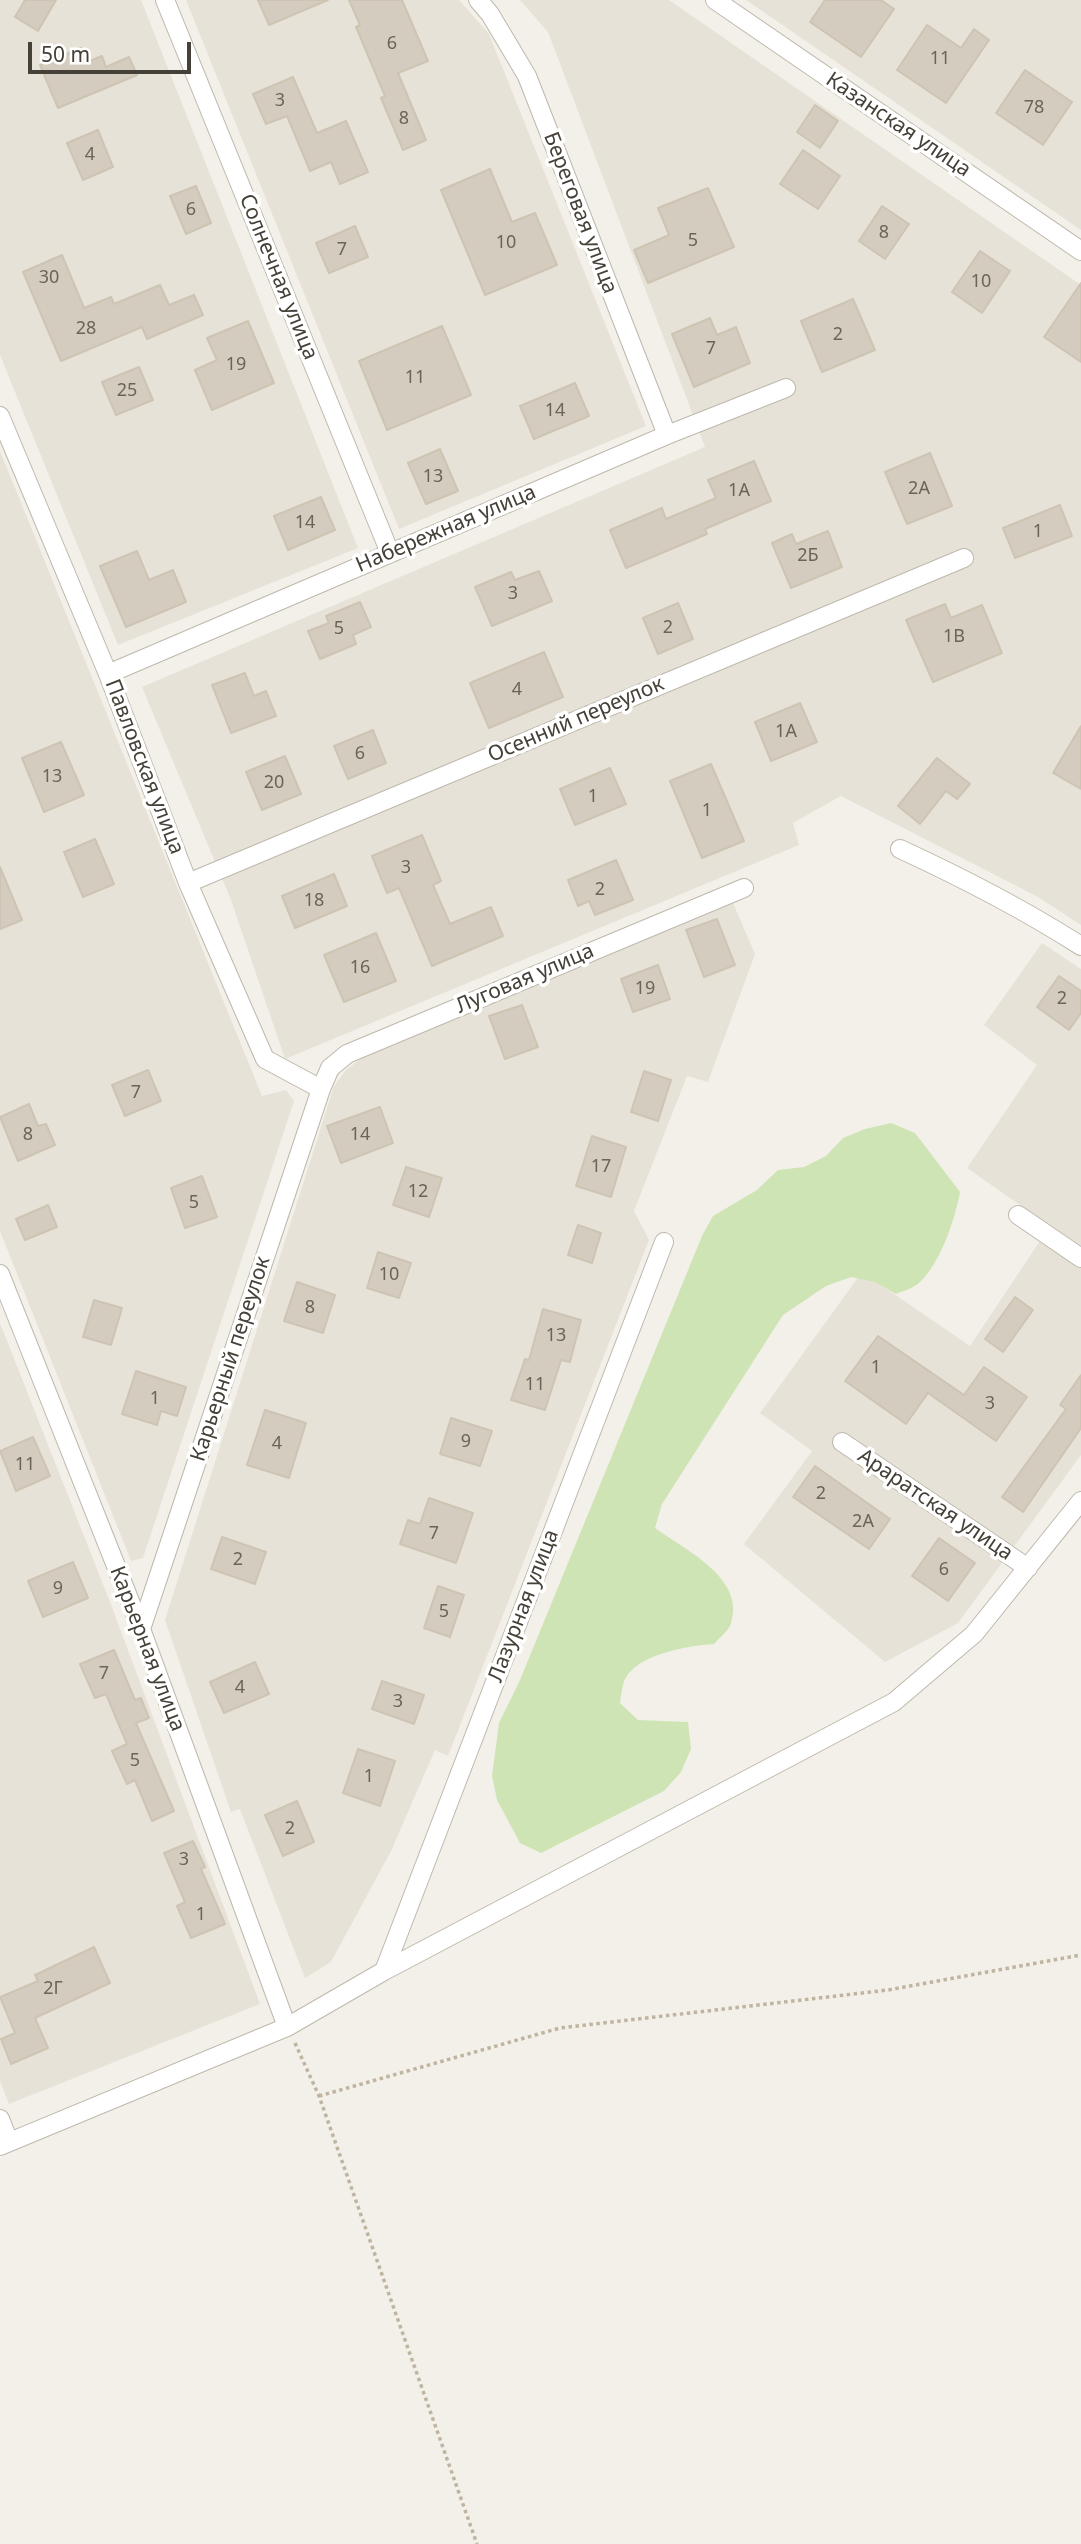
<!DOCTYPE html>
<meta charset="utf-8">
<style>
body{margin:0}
#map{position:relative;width:1081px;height:2544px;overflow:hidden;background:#f3f0e9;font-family:"Noto Sans",sans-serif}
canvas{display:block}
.scale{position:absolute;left:28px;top:42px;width:163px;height:32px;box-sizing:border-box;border:4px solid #464138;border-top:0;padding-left:9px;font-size:21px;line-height:24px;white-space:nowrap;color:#464138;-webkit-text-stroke:5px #fff;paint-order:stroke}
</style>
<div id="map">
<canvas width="1081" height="2544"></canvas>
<div class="scale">50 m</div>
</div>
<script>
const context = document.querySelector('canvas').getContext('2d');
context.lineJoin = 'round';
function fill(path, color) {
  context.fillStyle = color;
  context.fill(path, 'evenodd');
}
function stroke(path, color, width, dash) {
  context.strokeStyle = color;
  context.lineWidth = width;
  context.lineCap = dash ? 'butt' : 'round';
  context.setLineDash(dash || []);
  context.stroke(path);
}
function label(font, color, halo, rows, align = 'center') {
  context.font = font + ' "Noto Sans",sans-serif';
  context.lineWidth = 7;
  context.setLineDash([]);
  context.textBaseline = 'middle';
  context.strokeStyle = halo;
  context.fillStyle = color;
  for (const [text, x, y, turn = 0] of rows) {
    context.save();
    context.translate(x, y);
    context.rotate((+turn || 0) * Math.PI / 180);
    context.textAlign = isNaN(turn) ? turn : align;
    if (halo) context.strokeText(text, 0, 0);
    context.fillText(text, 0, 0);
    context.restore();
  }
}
const residential = new Path2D(`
 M0 0H141L358 548 118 645 0 355Z
 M186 0H459L489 34 646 426 399 529Z
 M520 0H669L1081 285V925L1038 897 841 796 793 823 799 845 285 1059 231 900 142 687 705 447 548 32Z
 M746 0H1081V230Z
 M0 451 262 1096 286 1090 294 1101 143 1558 131 1561 0 1231Z
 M733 903 755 954 708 1082 687 1076 634 1211 649 1240 448 1756 435 1750 391 1851 331 1962 305 1978 240 1809 231 1812 165 1620 334 1086 346 1070 363 1057Z
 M1042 943 1081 969V1455L958 1623 885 1662 744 1544 812 1451 760 1413 862 1272 970 1346 1050 1226 967 1168 1037 1065 984 1025Z
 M0 1323 110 1602 260 2004 9 2104 0 2081Z`);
const green = new Path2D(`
 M891 1123 915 1133 960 1192C955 1219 941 1262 920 1282 914 1288 903 1291 896 1294L875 1282 851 1277 826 1286 783 1315 662 1504 655 1528C685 1550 746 1578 731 1623 729 1631 719 1638 714 1644 687 1646 636 1654 624 1681 622 1688 621 1696 620 1703L638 1720 688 1722 691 1749 681 1772 664 1791 541 1853 520 1843 497 1800 492 1776 499 1723 520 1680 702 1236 713 1216 757 1190 778 1170 804 1167 826 1156 843 1138 865 1129Z`);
const building = new Path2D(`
 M25 0H56L38 31 15 17Z
 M258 0H328L269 25Z
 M349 0H402L428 61 398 73 426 140 403 150 381 98 385 96 356 27 360 25Z
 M825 0H881L894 9 861 57 810 22Z
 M927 25 961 48 974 29 989 40 946 103 897 70Z
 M81 48 87 62 102 56 106 67 129 57 137 75 58 108 40 65Z
 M1025 70 1072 102 1043 145 996 113Z
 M293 77 317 133 346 121 368 172 340 184 331 162 310 171 287 116 266 124 253 94Z
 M815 105 838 121 820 148 797 132Z
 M98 130 113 167 83 180 67 143Z
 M803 150 840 176 818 209 780 184Z
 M490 169 512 222 535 213 557 265 485 295 441 190Z
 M196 186 211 223 186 234 170 196Z
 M708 188 734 247 648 283 634 250 669 235 658 208Z
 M882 206 909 224 885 259 859 241Z
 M355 226 368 257 329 273 316 243Z
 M980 251 1010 271 982 313 952 292Z
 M62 255 84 308 111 297 114 304 160 285 169 305 194 295 203 315 147 339 142 327 61 361 23 272Z
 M1081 283V362L1044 337Z
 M853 299 875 350 822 372 801 321Z
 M710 318 717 335 736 327 750 363 694 387 672 334Z
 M248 321 274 383 212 410 195 370 217 360 207 338Z
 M442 326 471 395 387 430 359 361Z
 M139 367 153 400 116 415 102 382Z
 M575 383 589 416 534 439 520 406Z
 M440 449 458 491 426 504 408 463Z
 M930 453 952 506 907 524 885 472Z
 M754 461 771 501 705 529 707 534 626 568 610 530 662 508 666 519 716 498 708 480Z
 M321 497 335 530 288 550 274 516Z
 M1060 505 1072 536 1015 558 1003 528Z
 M828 531 842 567 791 588 772 543 792 534 796 544Z
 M137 551 149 580 173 570 186 602 126 627 100 566Z
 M539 571 552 601 492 626 475 587 511 572 515 580Z
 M360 602 371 627 353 635 356 644 320 659 308 631 329 623 326 616Z
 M678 603 693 639 658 654 643 618Z
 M945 604 951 618 982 605 1002 653 933 682 906 620Z
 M544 652 563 697 489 728 470 683Z
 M245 673 254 696 266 691 276 716 231 733 212 685Z
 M800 703 817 742 771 761 755 722Z
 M1081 726V789L1053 773Z
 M373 730 386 763 348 779 334 746Z
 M61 742 84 795 44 812 22 758Z
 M285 756 301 794 262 810 246 772Z
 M937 758 970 784 957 799 946 791 920 824 898 806Z
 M711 764 744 841 702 858 670 781Z
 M610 768 626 804 575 825 560 789Z
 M422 835 441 881 433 885 450 924 491 907 503 936 432 966 399 888 387 893 372 856Z
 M95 839 114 884 83 897 64 852Z
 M616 860 633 900 595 915 589 901 578 906 568 880Z
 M0 867 22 920 0 929Z
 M334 874 347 906 295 928 282 896Z
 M717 919 735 965 704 977 686 930Z
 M376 933 396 981 344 1002 324 955Z
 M658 965 670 999 633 1012 621 979Z
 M1059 976 1081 991V1013L1069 1030 1037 1007Z
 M522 1005 538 1047 505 1059 489 1016Z
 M148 1070 161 1101 125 1116 112 1085Z
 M644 1071 671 1080 658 1121 631 1112Z
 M29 1104 38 1126 46 1124 55 1145 18 1161 0 1117Z
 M380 1107 393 1143 341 1163 327 1126Z
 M592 1136 626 1147 611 1197 576 1186Z
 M406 1167 442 1178 429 1217 393 1205Z
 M202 1176 217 1217 185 1228 171 1188Z
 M48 1205 57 1227 25 1240 16 1219Z
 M578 1225 601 1233 592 1263 568 1255Z
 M378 1252 411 1263 399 1298 367 1288Z
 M297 1282 335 1295 323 1333 284 1321Z
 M1015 1297 1033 1310 1003 1352 985 1339Z
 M94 1300 122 1308 111 1345 83 1337Z
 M543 1309 581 1320 570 1362 561 1360 545 1410 511 1400 525 1359 529 1360Z
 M878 1336 964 1395 984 1367 1027 1397 996 1441 928 1393 906 1424 845 1381Z
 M136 1371 186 1387 177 1416 161 1411 157 1425 122 1414Z
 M1081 1375V1428L1023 1512 1002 1497 1066 1409 1060 1405Z
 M265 1410 306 1423 289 1478 247 1465Z
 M451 1418 492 1431 480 1466 440 1454Z
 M33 1437 50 1476 16 1491 0 1451Z
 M815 1466 890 1519 869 1549 793 1497Z
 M429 1498 473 1513 456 1563 400 1544 408 1520 420 1524Z
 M222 1537 266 1552 255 1584 211 1569Z
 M939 1538 975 1563 948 1601 912 1576Z
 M73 1562 88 1598 43 1617 28 1581Z
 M438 1586 464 1595 450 1637 424 1628Z
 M114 1650 135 1700 141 1698 149 1718 136 1723 174 1811 152 1821 135 1780 127 1784 112 1751 127 1744 106 1694 95 1698 80 1664Z
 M255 1662 269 1694 224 1713 210 1682Z
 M382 1681 424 1695 414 1724 372 1709Z
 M358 1749 395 1761 380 1806 343 1793Z
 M297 1801 314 1842 283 1856 265 1815Z
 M193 1841 205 1867 201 1869 225 1924 191 1938 177 1906 185 1902 164 1853Z
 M94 1947 110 1983 35 2018 48 2048 11 2064 1 2039 15 2033 0 1997 38 1981 35 1975Z`);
const path = new Path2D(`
 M295 2043 319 2096 477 2544
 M319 2096 560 2028 888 1990 1081 1955`);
const minor = new Path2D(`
 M165 0 390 553
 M478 0 490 14 527 76 667 435
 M715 0 1081 251
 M0 416 108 674 188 883 265 1059 321 1089
 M108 674 667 435 786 388
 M900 849C963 878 1023 909 1081 946
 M188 883 964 558
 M1018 1215 1081 1258
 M0 1274 141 1629 287 2027
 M842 1442 1028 1568
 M141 1629 321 1089 330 1068 347 1054 744 888
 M384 1971 664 1242
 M0 2119 9 2142
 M0 2146 287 2027 384 1971 894 1702 974 1634 1081 1501`);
const numberNames = [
 ["6",392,44],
 ["11",940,59],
 ["3",280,101],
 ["78",1034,108],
 ["8",404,119],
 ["4",90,155],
 ["6",191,210],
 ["8",884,233],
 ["5",693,241],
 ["10",506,243],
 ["7",342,250],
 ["30",49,278],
 ["10",981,282],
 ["28",86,329],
 ["2",838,335],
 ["7",711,349],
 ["19",236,365],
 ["11",415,378],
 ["25",127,391],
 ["14",555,411],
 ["13",433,477],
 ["2А",919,489],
 ["1А",739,491],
 ["14",305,523],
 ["1",1038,532],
 ["2Б",808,556],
 ["3",513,594],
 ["2",668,628],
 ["5",339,629],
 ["1В",954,637],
 ["4",517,690],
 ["1А",786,732],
 ["6",360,754],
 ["13",52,777],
 ["20",274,783],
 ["1",593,797],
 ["1",707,811],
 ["3",406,868],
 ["2",600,890],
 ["18",314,901],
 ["16",360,968],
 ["19",645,989],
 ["2",1062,999],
 ["7",136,1093],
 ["8",28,1135],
 ["14",360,1135],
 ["17",601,1167],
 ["12",418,1192],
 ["5",194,1203],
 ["10",389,1275],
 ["8",310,1308],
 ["13",556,1336],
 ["1",876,1368],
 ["11",535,1385],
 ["1",155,1399],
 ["3",990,1404],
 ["9",466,1442],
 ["4",277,1444],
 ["11",25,1465],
 ["2",821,1494],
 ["2А",863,1522],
 ["7",434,1534],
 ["2",238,1560],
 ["6",944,1570],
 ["9",58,1589],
 ["5",444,1612],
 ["7",104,1674],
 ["4",240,1688],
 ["3",398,1702],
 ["5",135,1761],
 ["1",369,1777],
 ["2",290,1829],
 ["3",184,1860],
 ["1",201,1915],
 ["2Г",53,1989]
];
const streetNames = [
 ["Казанская улица",898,125,34],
 ["Береговая улица",580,213,69],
 ["Солнечная улица",278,277,68],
 ["Набережная улица",446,529,-23],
 ["Осенний переулок",576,720,-23],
 ["Павловская улица",144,767,69],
 ["Луговая улица",525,979,-23],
 ["Карьерный переулок",231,1359,-72],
 ["Араратская улица",935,1505,34],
 ["Лазурная улица",524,1606,-69],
 ["Карьерная улица",147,1649,69]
];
fill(residential, '#e7e2d8');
fill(green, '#cee4b5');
fill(building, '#d4ccbf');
stroke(building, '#cec4b3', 2);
stroke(minor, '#beb8ac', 20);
stroke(path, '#beb49f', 3.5, [3.5, 3.5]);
stroke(minor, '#fff', 18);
label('18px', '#6a645a', null, numberNames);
label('21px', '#464138', '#fff', streetNames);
</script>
